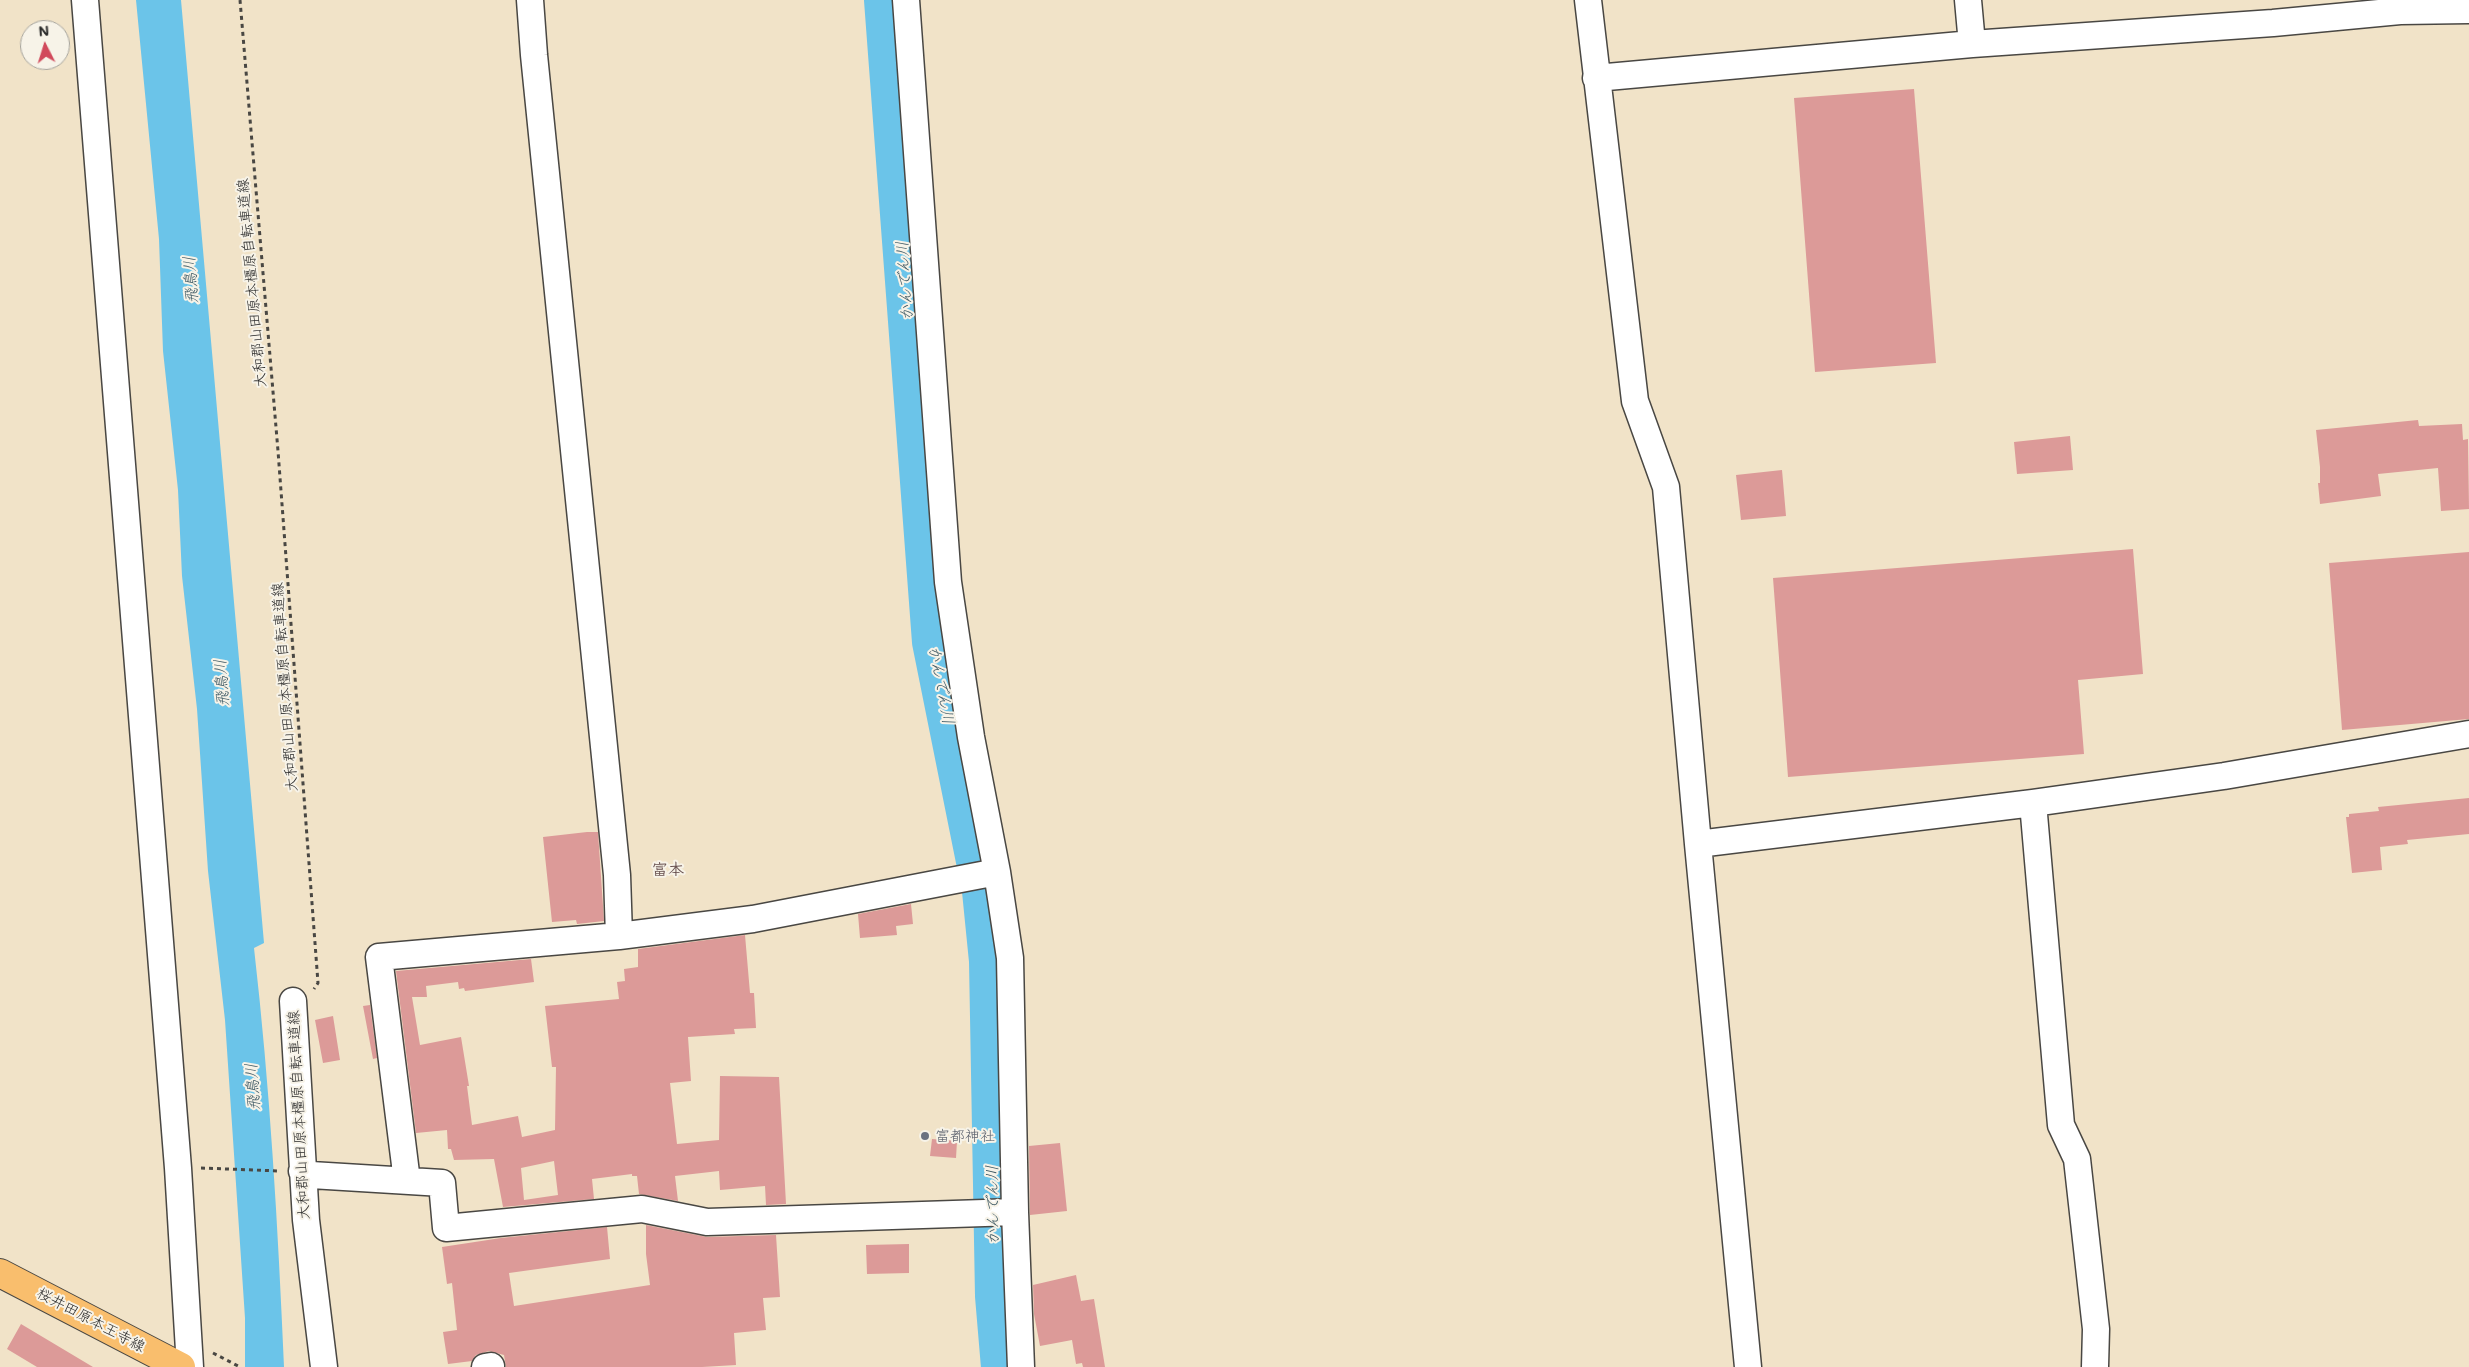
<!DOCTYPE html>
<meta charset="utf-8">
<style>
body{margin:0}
#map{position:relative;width:2469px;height:1367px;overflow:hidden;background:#f1e3c8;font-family:Mali,sans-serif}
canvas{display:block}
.north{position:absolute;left:20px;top:20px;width:50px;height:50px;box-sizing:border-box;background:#f7f3e8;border:1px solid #a5a39c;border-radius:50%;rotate:355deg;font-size:14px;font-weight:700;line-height:20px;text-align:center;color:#2b2b2b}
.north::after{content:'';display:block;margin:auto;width:18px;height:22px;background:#d1495b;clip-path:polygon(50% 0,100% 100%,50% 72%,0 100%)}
</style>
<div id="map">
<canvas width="2469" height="1367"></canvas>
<div class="north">N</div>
</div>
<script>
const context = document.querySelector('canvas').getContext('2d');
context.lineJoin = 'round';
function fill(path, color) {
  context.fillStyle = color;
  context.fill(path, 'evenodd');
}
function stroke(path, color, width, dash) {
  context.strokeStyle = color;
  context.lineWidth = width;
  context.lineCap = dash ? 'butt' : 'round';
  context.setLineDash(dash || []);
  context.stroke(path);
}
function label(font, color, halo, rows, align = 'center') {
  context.font = font + ' Mali,"Klee One",sans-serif';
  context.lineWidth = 4;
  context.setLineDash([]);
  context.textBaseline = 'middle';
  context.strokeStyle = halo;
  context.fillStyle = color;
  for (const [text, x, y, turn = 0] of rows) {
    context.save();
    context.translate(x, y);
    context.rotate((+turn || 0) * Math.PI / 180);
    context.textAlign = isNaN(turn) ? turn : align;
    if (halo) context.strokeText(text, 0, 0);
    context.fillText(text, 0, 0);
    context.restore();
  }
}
const water = new Path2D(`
 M136 0H181L264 943 254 948C270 1087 278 1227 284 1367H245V1318L225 1020 208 871 197 709 182 576 178 490 163 351 159 239Z`);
const river = new Path2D(`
 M884 0 932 642 982 891 989 961 995 1296 1001 1367`);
const building = new Path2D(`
 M1914 89 1936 363 1815 372 1794 98Z
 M2418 420 2419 426 2462 424 2463 440 2468 439 2469 509 2441 511 2438 468 2378 474 2381 496 2320 504 2318 483H2320V467L2316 430Z
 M2070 436 2073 470 2017 474 2014 442Z
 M1782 470 1786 516 1741 520 1736 475Z
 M2133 549 2143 674 2078 680 2084 754 1788 777 1773 578Z
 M2469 552V719L2342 730 2329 563Z
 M2469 798V834L2407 840 2408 844 2380 847 2382 870 2352 873 2346 817H2349V814L2379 811 2378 807Z
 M587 832H598L604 921 577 924 576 920 552 922 543 837Z
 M911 904 913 924 896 926 897 935 860 938 858 914Z
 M745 935 750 993H754L756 1028 734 1029 735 1034 688 1037 691 1081 670 1083 677 1144 719 1140 720 1076 779 1077 786 1204 766 1205 765 1186 720 1190 719 1171 675 1176 678 1201 639 1194 637 1176H632V1174L592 1179 594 1199 503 1207 494 1159 454 1160 451 1149H448L447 1130 416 1133 396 971 531 959 534 982 465 991 464 988 459 989 458 982 426 986 427 997H412L420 1045 461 1037 469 1086H467L472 1125 518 1116 522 1137 555 1130 556 1067H552L545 1006 619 999 617 982 625 981 624 969 638 967V949ZM554 1161 558 1195 524 1200 521 1168Z
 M370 1005 377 1058 373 1059 363 1006Z
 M333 1016 340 1060 323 1063 315 1020Z
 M932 1139 957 1141 956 1158 930 1156Z
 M1060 1143 1067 1211 1030 1215 1029 1146Z
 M646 1225 707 1237 776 1235 780 1297 763 1298 766 1330 734 1333 736 1365 702 1367H506L504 1355 489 1351 476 1355 472 1361 448 1364 443 1332 457 1330 452 1283 447 1284 442 1247 501 1238 607 1227 610 1259 509 1273 514 1306 650 1285 646 1254Z
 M909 1244V1273L867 1274 866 1245Z
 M1076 1275 1081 1301 1094 1299 1105 1367H1083L1082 1363 1076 1364 1072 1340 1040 1346 1034 1314 1033 1285Z
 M21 1324 93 1367H37L7 1349Z`);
const path = new Path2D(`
 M240 0 278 451 318 983 314 989
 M201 1168 280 1171
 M213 1353 240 1367`);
const minor = new Path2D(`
 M85 0 178 1168 190 1367
 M530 0 534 55 617 875 619 936
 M906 0 948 582 971 737 997 872 1010 958 1015 1212 1021 1367
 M1588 0 1635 401 1666 487 1698 844 1748 1367
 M1968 0 1972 44
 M1596 78 1972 44 2273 23 2400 11 2469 10
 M2033 803 2061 1125 2077 1159 2096 1329 2095 1367
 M1698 844 2033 803 2224 776 2469 734
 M293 1001 306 1220 324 1367
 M302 1171 311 1175 442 1183 446 1228 642 1209 707 1222 1015 1212
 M407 1181 379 957 619 936 753 919 997 872
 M485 1367 491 1366`);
const major = new Path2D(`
 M0 1273 181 1367`);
const markers = [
 [925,1136,5,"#6b7280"]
];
const streetNames = [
 ["大和郡山田原本橿原自転車道線",252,283,-95],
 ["大和郡山田原本橿原自転車道線",285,687,-94],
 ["大和郡山田原本橿原自転車道線",299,1115,-93],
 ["桜井田原本王寺線",91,1320,28]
];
const worshipNames = [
 ["富都神社",935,1136]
];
const waterNames = [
 ["飛鳥川",191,280,-94],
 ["かんでん川",905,281,-94],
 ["飛鳥川",222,683,-94],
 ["かんでん川",941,685,79],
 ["飛鳥川",253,1087,-94],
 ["かんでん川",993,1205,-91]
];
const neighbourhoodNames = [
 ["富本",668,870]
];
fill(water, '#6bc4e9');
stroke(river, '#6bc4e9', 40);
fill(building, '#dc9a98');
stroke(minor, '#494743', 29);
stroke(major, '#494743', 30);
stroke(path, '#494743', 3, [4, 4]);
stroke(minor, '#fff', 26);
stroke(major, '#f9be6d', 28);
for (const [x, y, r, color] of markers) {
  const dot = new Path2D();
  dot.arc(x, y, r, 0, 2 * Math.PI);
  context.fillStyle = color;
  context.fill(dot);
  stroke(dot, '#f7f3e8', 2);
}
label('15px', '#2b2b2b', '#f7f3e8', streetNames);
label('15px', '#5b616d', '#f7f3e8', worshipNames, 'left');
label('italic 16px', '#3e5964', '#f7f3e8', waterNames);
label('bold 16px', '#695251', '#f7f3e8', neighbourhoodNames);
</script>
